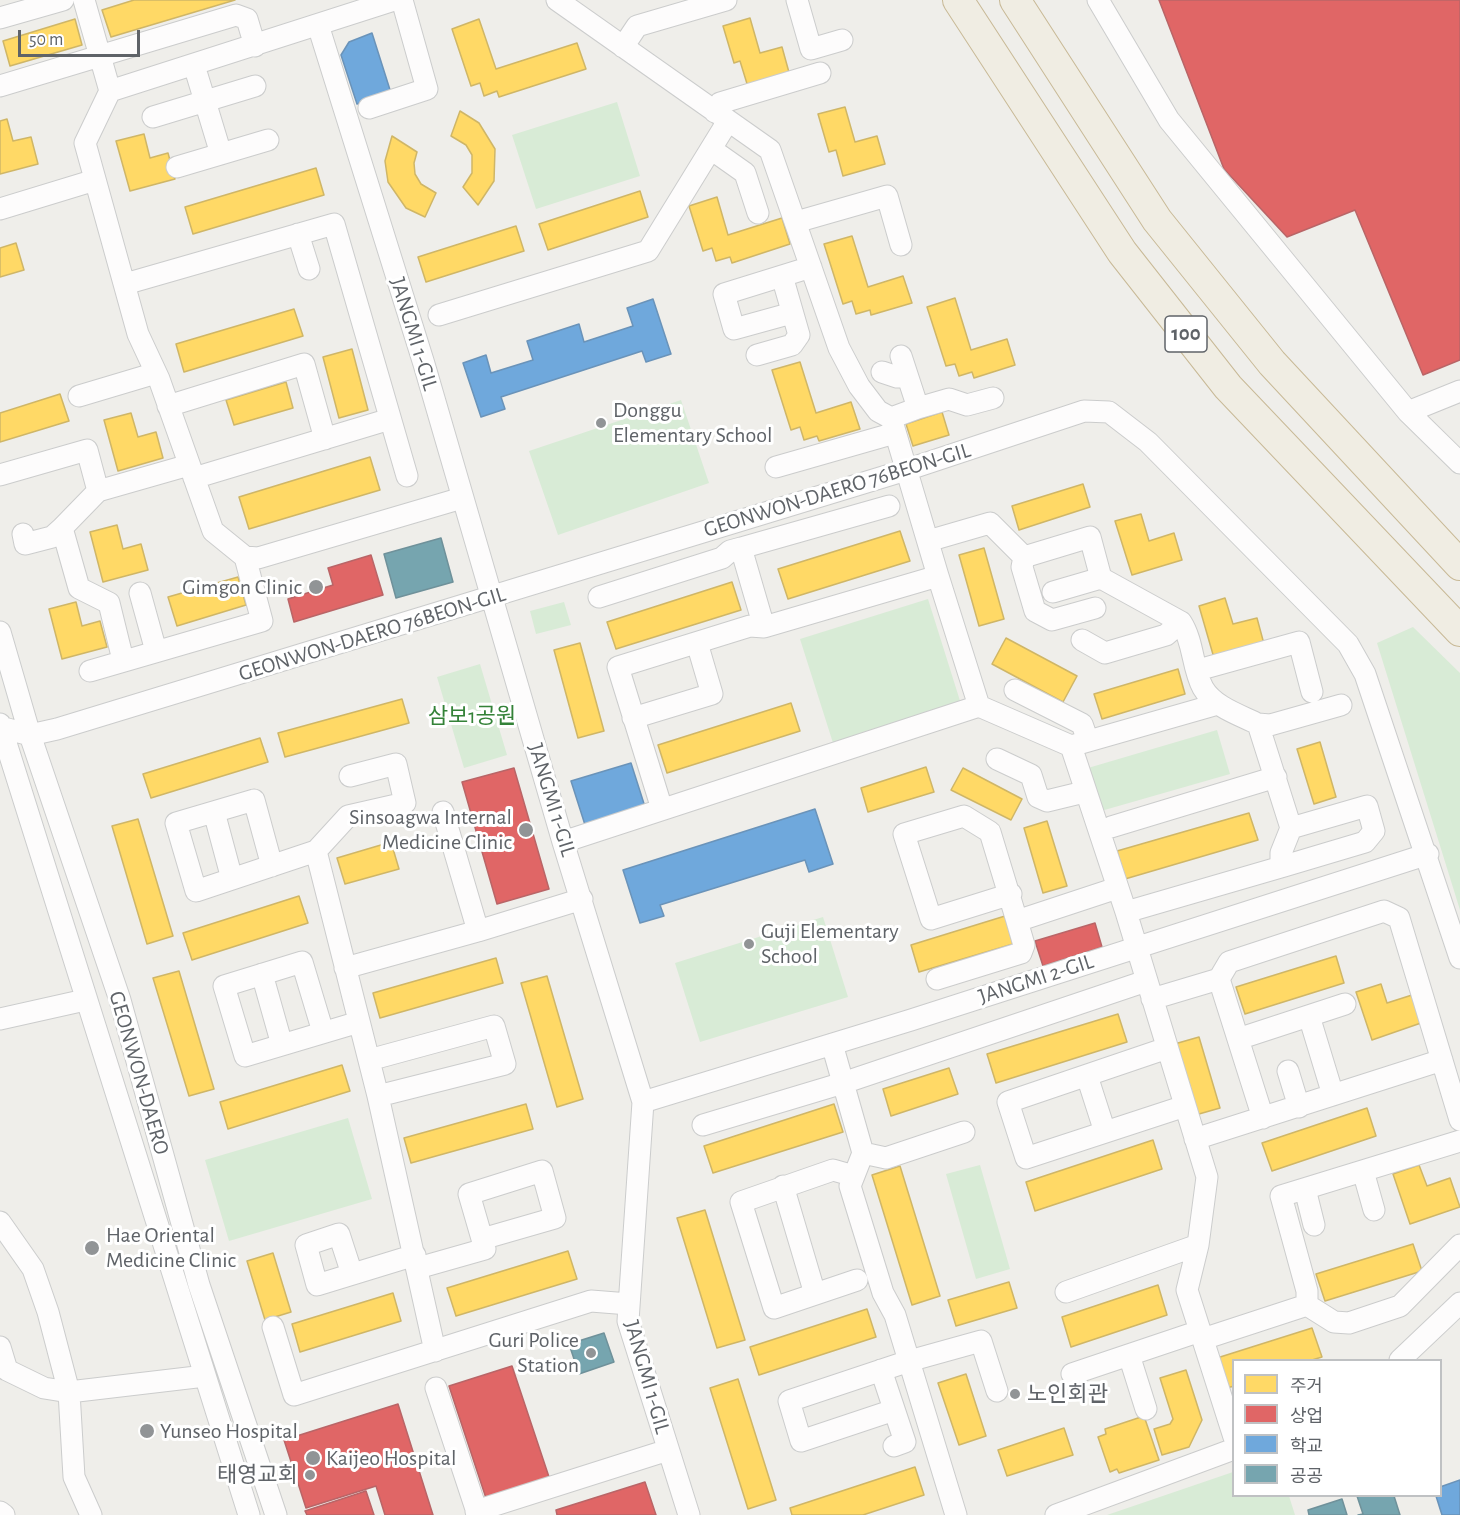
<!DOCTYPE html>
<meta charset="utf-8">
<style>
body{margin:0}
#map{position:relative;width:1460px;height:1515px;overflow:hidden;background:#efeeea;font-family:"Alegreya Sans","Noto Sans KR",sans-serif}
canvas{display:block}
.legend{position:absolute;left:1232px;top:1359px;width:210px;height:138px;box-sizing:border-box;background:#fff;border:2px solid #bfc1c3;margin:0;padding:8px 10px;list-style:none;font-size:18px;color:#5f6368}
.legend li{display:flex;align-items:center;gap:12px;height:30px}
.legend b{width:30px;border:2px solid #bfc1c3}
.scale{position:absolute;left:18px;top:30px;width:122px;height:27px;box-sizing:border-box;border:3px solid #5f6368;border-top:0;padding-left:8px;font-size:18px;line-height:21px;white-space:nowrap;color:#5f6368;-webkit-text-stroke:4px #fff;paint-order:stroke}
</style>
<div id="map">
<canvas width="1460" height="1515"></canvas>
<ul class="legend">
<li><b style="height:16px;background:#ffd966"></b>주거</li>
<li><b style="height:16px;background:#e06666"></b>상업</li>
<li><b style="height:16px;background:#6fa8dc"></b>학교</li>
<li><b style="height:16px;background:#76a5af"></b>공공</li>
</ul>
<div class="scale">50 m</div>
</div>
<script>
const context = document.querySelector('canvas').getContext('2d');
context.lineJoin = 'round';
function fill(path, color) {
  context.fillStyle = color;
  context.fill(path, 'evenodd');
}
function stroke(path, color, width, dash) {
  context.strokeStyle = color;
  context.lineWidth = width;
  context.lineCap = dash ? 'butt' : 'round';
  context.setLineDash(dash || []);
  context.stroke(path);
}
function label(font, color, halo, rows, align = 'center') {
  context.font = font + ' "Alegreya Sans","Noto Sans KR",sans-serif';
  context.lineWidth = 6;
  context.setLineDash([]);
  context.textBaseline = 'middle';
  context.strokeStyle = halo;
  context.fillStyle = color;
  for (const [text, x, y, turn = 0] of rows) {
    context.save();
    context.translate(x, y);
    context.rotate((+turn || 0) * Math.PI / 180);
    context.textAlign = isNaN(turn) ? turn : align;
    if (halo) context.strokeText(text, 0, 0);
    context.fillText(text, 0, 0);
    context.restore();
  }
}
const green = new Path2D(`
 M617 102 640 176 536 209 512 135Z
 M681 400 709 483 558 535 529 451Z
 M928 599 961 704 833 743 800 639Z
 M564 602 571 625 536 634 530 611Z
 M1413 627 1460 673V910L1377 643Z
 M480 664 507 755 464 768 437 677Z
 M1217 730 1230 774 1101 811 1088 768Z
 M823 917 848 997 700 1042 675 963Z
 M348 1118 372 1199 229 1241 205 1160Z
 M980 1165 1010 1269 976 1279 946 1174Z
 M1233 1472 1234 1496H1289L1295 1515H1107Z`);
const homes = new Path2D(`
 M134 0H235L111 37 102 10Z
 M750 18 760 53 782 47 790 76 748 87 740 61 734 63 723 26Z
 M75 19 82 45 10 66 3 41Z
 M479 19 496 69 577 43 586 69 499 97 497 91 484 96 480 83 471 86 452 29Z
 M845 107 855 142 877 136 885 164 843 176 836 150 829 152 818 114Z
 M460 111 479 123 495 149 494 181 478 205 463 187 472 173V155L466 145 451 136Z
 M7 119 13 141 31 137 38 164 0 174V121Z
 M144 134 150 158 168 153 175 179 130 191 116 141Z
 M392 136 417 152 414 163 415 174 421 184 436 193 425 217 406 208 388 182 385 161Z
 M316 168 324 195 193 234 185 207Z
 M640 191 648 217 548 250 539 224Z
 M717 197 728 235 782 218 790 244 732 263 730 257 716 261 712 248 703 251 689 206Z
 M516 226 524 251 426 282 418 257Z
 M852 236 868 287 903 276 912 303 871 315 870 310 856 314 852 301 843 304 824 244Z
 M16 243 24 270 0 277V248Z
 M955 298 971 350 1007 339 1015 365 974 378 972 372 959 376 955 364 946 366 927 307Z
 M294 309 303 336 184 372 176 344Z
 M352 349 368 410 339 418 323 357Z
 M800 362 816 413 851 402 860 429 819 441 817 436 804 440 800 427 791 430 772 370Z
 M286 382 293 408 234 425 226 400Z
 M60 394 69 421 0 442V413Z
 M942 412 949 435 913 446 906 424Z
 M131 413 138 437 156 432 163 458 118 471 104 420Z
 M370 457 380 490 249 529 239 497Z
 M1083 484 1090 507 1019 530 1012 506Z
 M1141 514 1149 541 1174 533 1182 560 1132 575 1115 521Z
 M117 525 123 549 141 544 148 570 103 582 90 532Z
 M900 531 910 561 788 599 778 569Z
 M984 548 1004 619 979 626 959 555Z
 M238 577 246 605 177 626 168 597Z
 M732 582 741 610 616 649 607 622Z
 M1225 598 1233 624 1257 618 1264 644 1214 658 1199 606Z
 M76 602 82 626 100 621 107 647 62 659 49 609Z
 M1006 638 1077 676 1063 702 992 664Z
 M580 643 604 731 578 738 554 650Z
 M1178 669 1185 694 1102 719 1094 694Z
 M402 699 409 723 285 757 278 733Z
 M791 703 800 731 667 773 658 745Z
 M260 738 268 762 151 798 143 774Z
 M1320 742 1336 797 1314 804 1297 749Z
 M926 767 934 792 868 812 861 788Z
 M963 768 1022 799 1011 820 951 790Z
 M1249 813 1258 840 1125 879 1117 851Z
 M138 819 173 936 147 944 112 826Z
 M1047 821 1067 886 1043 893 1024 828Z
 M391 842 399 869 345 884 337 858Z
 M299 896 308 923 192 960 183 933Z
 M1005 916 1013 944 919 972 911 945Z
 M1336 956 1344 983 1245 1014 1236 987Z
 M496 958 503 983 380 1018 373 993Z
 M179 971 214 1089 189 1096 153 978Z
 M547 976 583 1099 557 1107 521 983Z
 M1381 984 1387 1003 1412 995 1421 1023 1372 1040 1356 992Z
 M1118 1014 1127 1042 996 1083 987 1054Z
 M1199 1037 1220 1108 1192 1116 1171 1045Z
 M342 1065 350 1091 228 1129 220 1102Z
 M949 1068 958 1094 891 1116 883 1089Z
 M526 1104 533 1129 411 1163 404 1138Z
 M834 1104 843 1132 713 1173 704 1146Z
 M1367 1108 1376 1136 1272 1171 1262 1143Z
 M1153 1140 1162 1169 1035 1211 1026 1182Z
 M1419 1165 1427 1186 1450 1178 1460 1207 1410 1224 1393 1174Z
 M900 1166 940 1296 912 1305 872 1175Z
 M705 1210 745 1340 717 1348 677 1218Z
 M1413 1244 1422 1271 1325 1301 1316 1274Z
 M568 1251 577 1279 456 1316 447 1288Z
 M273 1253 291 1312 265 1320 247 1261Z
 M1009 1282 1017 1308 956 1326 948 1300Z
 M1158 1285 1167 1315 1071 1347 1062 1317Z
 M393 1293 401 1321 300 1352 292 1324Z
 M867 1309 876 1337 759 1375 750 1347Z
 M1312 1328 1322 1357 1312 1360H1234V1386L1227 1388 1217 1358Z
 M1186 1370 1202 1420 1189 1447 1162 1455 1154 1429 1170 1424 1173 1419 1160 1378Z
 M966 1374 986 1436 959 1445 938 1383Z
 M738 1379 776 1500 748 1509 710 1388Z
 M1144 1416 1159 1460 1119 1473 1117 1469 1110 1472 1098 1437 1106 1434 1105 1429Z
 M1064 1428 1073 1455 1007 1476 998 1450Z
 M915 1467 924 1495 863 1515H792L790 1508Z`);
const shops = new Path2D(`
 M1159 0H1460V360L1423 375 1355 210 1287 237 1224 169Z
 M371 555 383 595 294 622 288 599 333 585 328 568Z
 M514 768 549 889 497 904 462 782Z
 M1095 923 1102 947 1043 966 1035 941Z
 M512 1366 549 1477 486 1498 449 1386Z
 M398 1404 433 1515H385L376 1486 306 1508 284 1440Z
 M645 1482 656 1515H557L556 1510Z
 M366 1491 374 1515H307L305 1511Z`);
const schools = new Path2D(`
 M372 33 391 93 357 104 341 55 349 42Z
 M653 299 671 354 646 362 642 351 501 397 505 409 481 417 463 363 486 355 491 373 533 360 527 341 579 324 584 342 633 326 627 308Z
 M631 763 646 810 586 828 571 781Z
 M815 809 833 864 809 872 805 860 660 905 664 916 640 923 623 870Z
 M1460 1480V1515H1442L1436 1496H1440V1487Z`);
const public = new Path2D(`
 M441 538 453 582 396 598 384 554Z
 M604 1333 614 1362 579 1374 569 1344Z
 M1357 1496H1394L1400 1515H1358L1363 1514Z
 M1342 1499 1347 1515H1309L1308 1510Z`);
const minor = new Path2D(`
 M84 0 110 91
 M394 0 110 91 85 143 138 334 159 379 213 531 245 557 258 558 462 498
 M557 0 770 150 839 348 859 386 878 411 891 418 938 576 764 627 750 626 618 667 662 809
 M797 0 811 49 842 40
 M1098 0 1169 120 1408 412 1460 391
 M0 18 63 0
 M318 25 424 364 563 842 643 1102 628 1321 689 1515
 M623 47 637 26 726 0
 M194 65 221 154
 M0 86 236 15 247 19 255 46
 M369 108 427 89 402 0
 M715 112 720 103 820 73
 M153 117 255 86
 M711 149 745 173 758 213
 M177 167 268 140
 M0 209 95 180
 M796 222 887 196 901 245
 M298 234 309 269
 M125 284 334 224 407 476
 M792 313 734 329 724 294 811 267
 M439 315 648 251 728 121
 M757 355 792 345 799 335 782 276
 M882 372 897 377 907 376
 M79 396 156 373
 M168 406 304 364 325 439
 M918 408 949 399 967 405 993 398
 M1408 412 1460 463
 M891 418 918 408 901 356
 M776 467 895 433
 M0 475 87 450 98 491
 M194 478 390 419
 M23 534 25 544 52 537 62 528
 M928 541 990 523 1024 557 1090 537 1101 578 1181 622C1194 642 1192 668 1203 688 1214 707 1240 715 1258 724L1291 828 1281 853V867L1126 912
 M1024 557 1022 567 1035 611 1052 620 1095 608
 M938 576 979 706
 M1053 592 1101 578
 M140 593 156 651
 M599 597 722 558 730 551 741 548
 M764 627 741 548 889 506
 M0 632 30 735 120 1000 199 1285 276 1515
 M1082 640 1105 653 1166 635 1181 622
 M123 660 109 603 79 588 62 528 98 491 189 465
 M1198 670 1299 642 1312 692
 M90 671 262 621 245 557
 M1015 690 1082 724 1088 741
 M633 718 712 694 697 643
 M0 724 249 1515
 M1258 724 1270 725 1341 705
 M0 727 30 735 57 729 906 470 1084 411 1109 412 1148 442 1348 644 1365 674 1460 958
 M1071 746 1218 704
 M997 759 1031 775 1038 797 1047 801 1084 792
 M214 812 232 879
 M443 812 478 931 582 899
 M1111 827 1276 777
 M563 842 979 706 1071 746 1126 912 1207 1177 1198 1245 1187 1290 1234 1437
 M316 851 378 1096 435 1351
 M272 866 254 800 176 823 196 891 316 851 348 816 405 803 396 764 350 776
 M1281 867 1365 842 1374 831 1367 806 1291 828
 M1011 894 931 919 904 834 964 816 990 832 1017 921 1117 888
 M345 968 478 931
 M262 974 282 1045
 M937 979 1021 953 1024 945 1017 921
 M1219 979 1263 1118
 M1152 999 1219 979 1229 962 1384 911 1399 918 1460 1120
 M1309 1016 1333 1095
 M0 1019 85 1000
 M323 1032 302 962 224 986 245 1056 359 1022
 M1238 1039 1345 1004
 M832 1044 863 1153 850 1186 883 1293 895 1315 956 1515
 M1167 1048 1008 1102 1026 1158 1185 1106
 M369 1060 494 1026 505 1064 378 1096
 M1288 1071 1299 1107
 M1087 1076 1105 1132
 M643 1102 911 1020 1428 854
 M703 1125 843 1083 1146 981
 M1195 1139 1442 1060
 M863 1153 886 1158 964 1132
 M1363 1171 1374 1210
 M854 1176 833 1170 741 1202 774 1308 857 1280
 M783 1186 815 1294
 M1305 1189 1314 1225
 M0 1222 33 1269 48 1312 69 1392 74 1477 91 1515
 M418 1268 485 1249 469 1194 542 1171 555 1218 482 1239
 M352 1274 339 1234 306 1245 317 1285 415 1255
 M1066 1292 1198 1245
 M1307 1305V1291L1281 1196 1460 1141
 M273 1327 294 1395 591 1301 629 1304
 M1203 1339 1307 1305 1334 1322 1349 1323 1400 1306 1460 1245
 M0 1347 7 1370 44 1388 69 1392 205 1376
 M1129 1355 1146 1409
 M1400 1360 1460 1303
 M881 1370 905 1442 894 1446
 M1072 1374 1200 1331
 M436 1388 478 1515
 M894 1410 801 1441 789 1401 909 1361 981 1341 997 1391
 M476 1511 668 1450
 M0 1512 4 1515
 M1056 1515 1234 1449`);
const highway = new Path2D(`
 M958 0 1122 252 1228 387 1460 631
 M1015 0 1157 220 1272 363 1460 565`);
const markers = [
 [601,423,6,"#919496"],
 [316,587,8,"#919496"],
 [526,830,8,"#919496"],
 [749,944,6,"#919496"],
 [92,1248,8,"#919496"],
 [591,1353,6,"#919496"],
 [1015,1394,6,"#919496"],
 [147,1431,8,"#919496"],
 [313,1458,8,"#919496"],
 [310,1475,6,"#919496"]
];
const shields = [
 [1186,334,42]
];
const shieldNames = [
 ["100",1186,334]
];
const streetNames = [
 ["JANGMI 1-GIL",414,334,73],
 ["GEONWON-DAERO 76BEON-GIL",837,490,-17],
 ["GEONWON-DAERO 76BEON-GIL",372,634,-17],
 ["JANGMI 1-GIL",552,800,73],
 ["JANGMI 2-GIL",1036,979,-18],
 ["GEONWON-DAERO",139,1073,74],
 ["JANGMI 1-GIL",647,1377,74]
];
const poiNames = [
 ["Donggu",613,410],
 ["Elementary School",613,435],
 ["Gimgon Clinic",302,587,"right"],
 ["Sinsoagwa Internal",512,817,"right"],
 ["Medicine Clinic",512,842,"right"],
 ["Guji Elementary",761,931],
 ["School",761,956],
 ["Hae Oriental",106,1235],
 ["Medicine Clinic",106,1260],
 ["Guri Police",579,1340,"right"],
 ["Station",579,1365,"right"],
 ["노인회관",1027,1394],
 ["Yunseo Hospital",160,1431],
 ["Kaijeo Hospital",326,1458],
 ["태영교회",298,1475,"right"]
];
const parkNames = [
 ["삼보1공원",472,716]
];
fill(green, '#d8ebd6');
fill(homes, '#ffd966');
stroke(homes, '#cfb667', 1.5);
fill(shops, '#e06666');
stroke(shops, '#b96567', 1.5);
fill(schools, '#6fa8dc');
stroke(schools, '#6a93b9', 1.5);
fill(public, '#76a5af');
stroke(public, '#6f919a', 1.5);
stroke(minor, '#cbcccc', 23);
stroke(highway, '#c8b996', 32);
stroke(minor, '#fdfcfc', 21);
stroke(highway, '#f0ede3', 30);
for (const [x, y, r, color] of markers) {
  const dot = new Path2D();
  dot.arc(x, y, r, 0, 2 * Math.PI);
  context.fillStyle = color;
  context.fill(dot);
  stroke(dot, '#fff', 2);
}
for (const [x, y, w] of shields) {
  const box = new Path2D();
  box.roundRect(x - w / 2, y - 18, w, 36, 4.5);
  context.fillStyle = '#fff';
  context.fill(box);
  stroke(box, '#5f6368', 1.5);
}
label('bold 21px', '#5f6368', null, shieldNames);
label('22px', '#5f6368', '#fff', streetNames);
label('22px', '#5f6368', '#fff', poiNames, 'left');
label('22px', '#348238', '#fff', parkNames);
</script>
